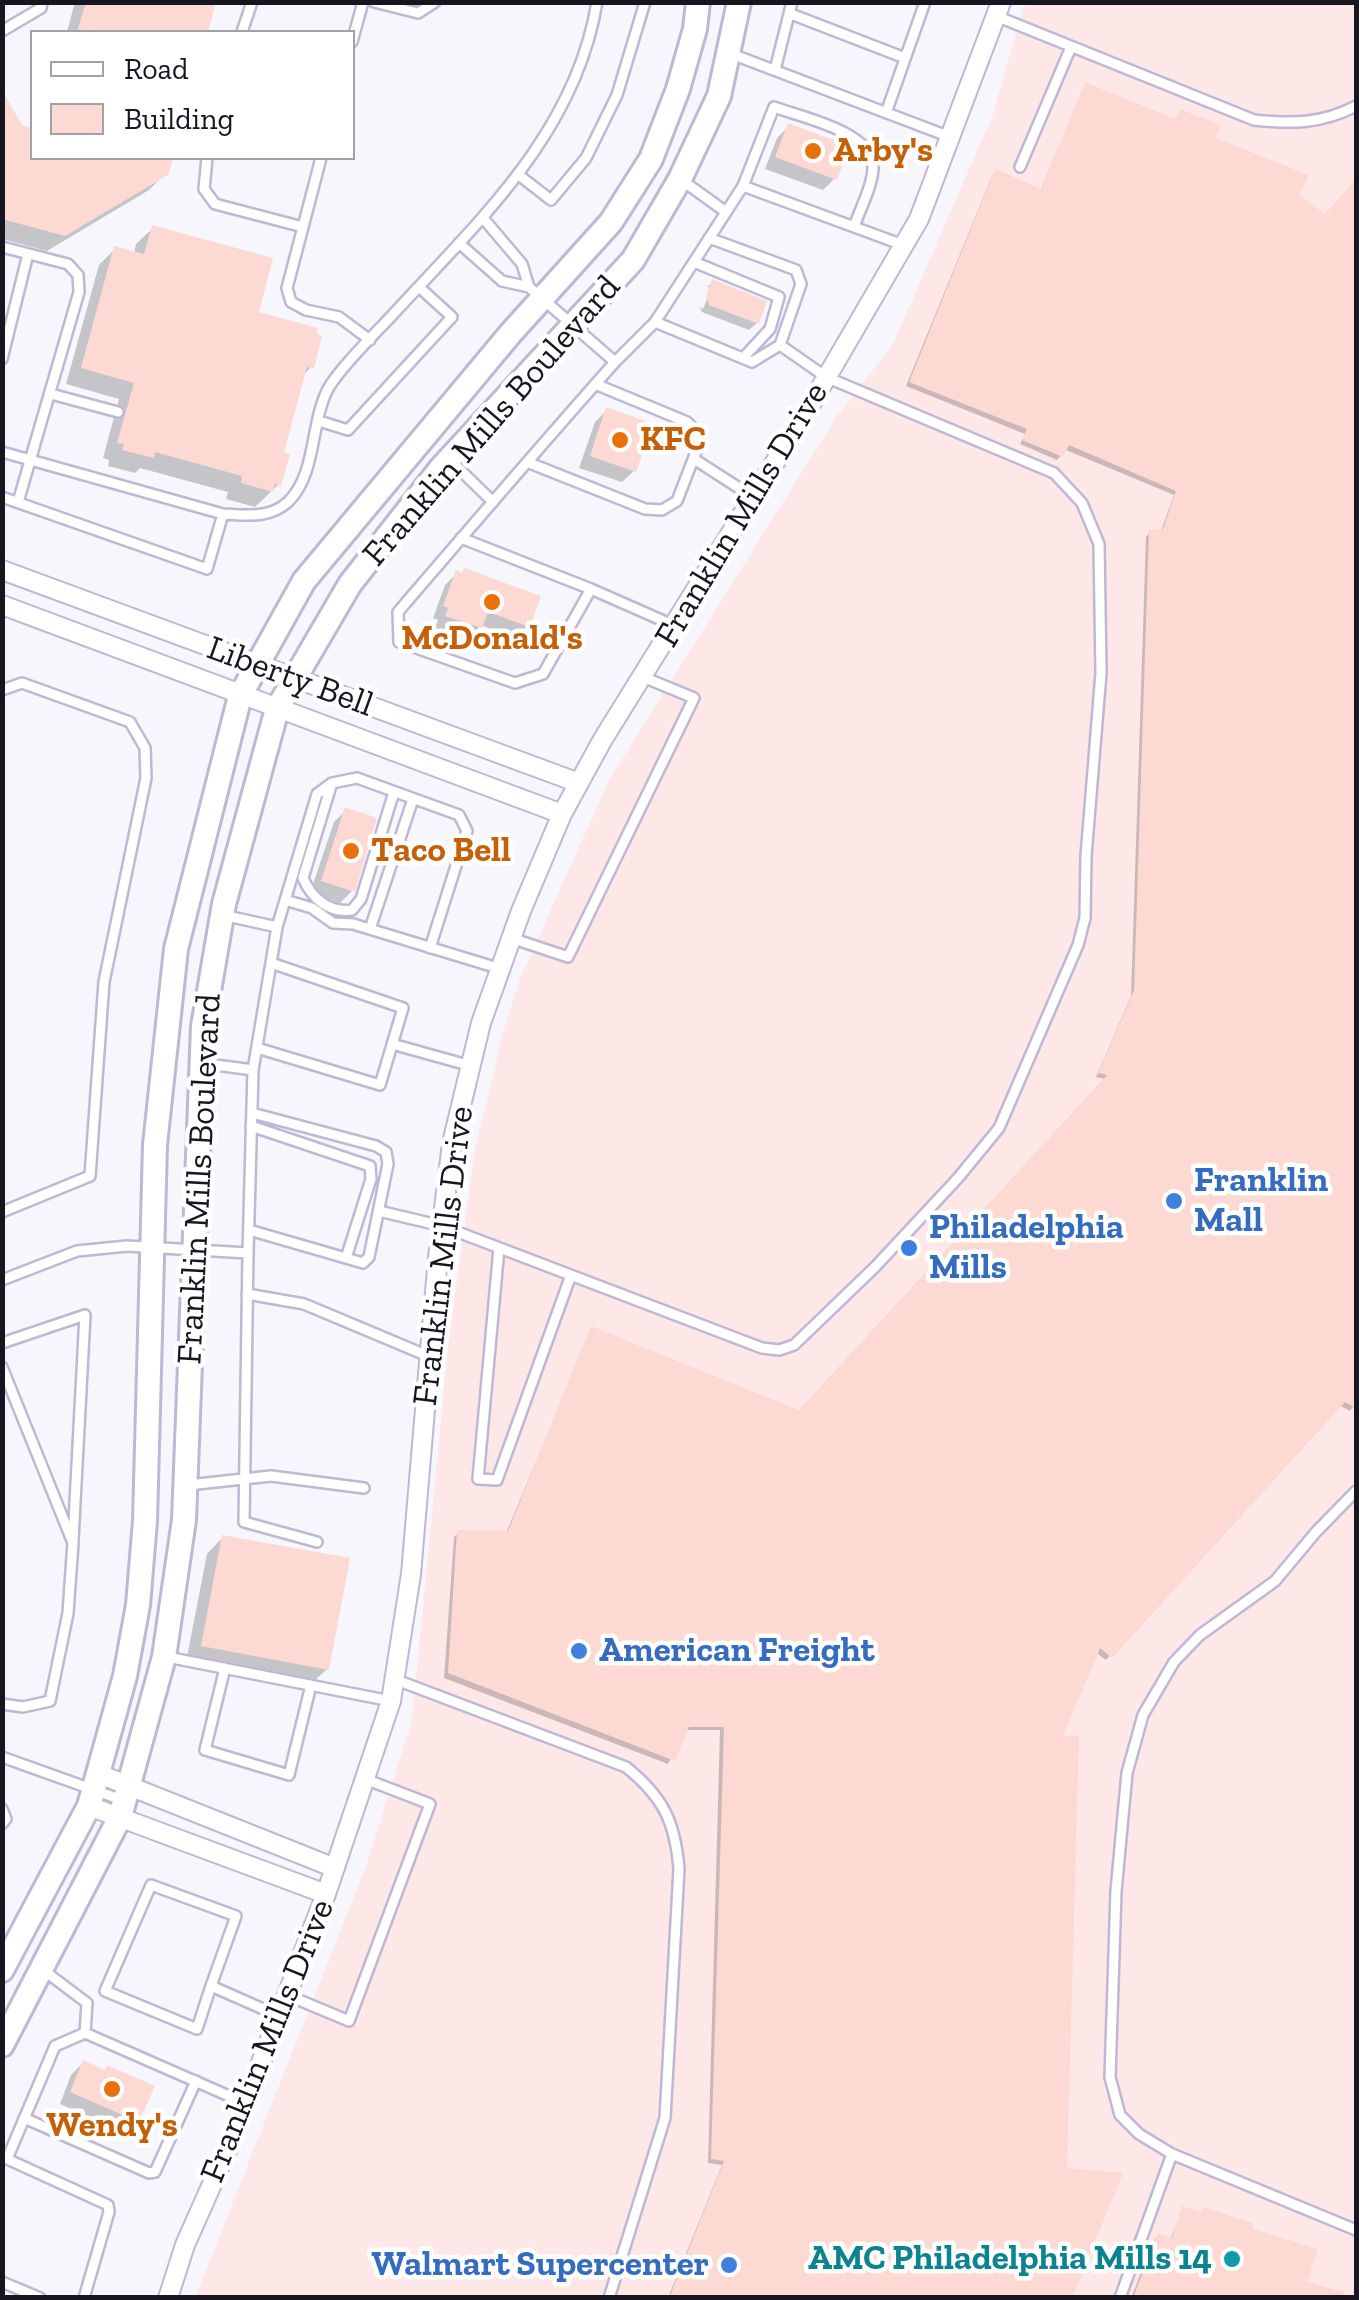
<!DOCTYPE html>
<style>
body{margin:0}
#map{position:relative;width:1359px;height:2300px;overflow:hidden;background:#f7f6fc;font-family:"Zilla Slab",serif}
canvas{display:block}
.frame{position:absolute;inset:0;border:5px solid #17151f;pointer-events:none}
.legend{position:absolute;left:30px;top:30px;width:325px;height:130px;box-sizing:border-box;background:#fff;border:2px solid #a2a1a5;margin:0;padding:12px 18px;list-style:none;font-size:30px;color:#17151f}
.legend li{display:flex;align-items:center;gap:20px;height:50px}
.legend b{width:50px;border:2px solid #a2a1a5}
</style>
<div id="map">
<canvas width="1359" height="2300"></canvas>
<div class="frame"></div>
<ul class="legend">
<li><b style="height:12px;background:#fff"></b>Road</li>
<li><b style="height:28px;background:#fdd9d3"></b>Building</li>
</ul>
</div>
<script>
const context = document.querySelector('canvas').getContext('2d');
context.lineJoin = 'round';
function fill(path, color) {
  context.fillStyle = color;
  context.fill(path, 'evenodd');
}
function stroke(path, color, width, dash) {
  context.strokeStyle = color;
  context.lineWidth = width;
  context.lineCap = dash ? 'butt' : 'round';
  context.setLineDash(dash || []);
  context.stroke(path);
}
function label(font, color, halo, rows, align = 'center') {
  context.font = font + ' "Zilla Slab",serif';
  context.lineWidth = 9;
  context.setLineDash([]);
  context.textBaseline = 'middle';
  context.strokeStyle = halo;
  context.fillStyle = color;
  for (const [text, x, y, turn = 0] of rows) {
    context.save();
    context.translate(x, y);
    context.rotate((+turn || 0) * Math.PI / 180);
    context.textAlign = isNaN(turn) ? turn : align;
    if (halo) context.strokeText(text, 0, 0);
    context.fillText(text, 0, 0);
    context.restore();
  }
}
const commercial = new Path2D(`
 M1025 3H1356V2297L195 2298 366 1866 412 1721 448 1347 475 1149 504 1029 520 979 609 780 837 416 893 344 992 117Z`);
const shadow = new Path2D(`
 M75 2H214L205 32H67Z
 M1085 85 1174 121 1180 111 1213 139 1325 217 1356 182V1403L1350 1411 1339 1405 1106 1660 1095 1652 1060 1738 1064 2170 1069 2298H668L722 2165 708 2163 720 1730H685L668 1764 444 1678 454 1537 458 1533H506L592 1329 799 1413 1106 1079 1096 1077 1131 996 1146 537 1150 532 1161 531 1174 495 1066 450 1057 460 1020 444 1025 434 906 386 992 176 996 172 1040 191Z
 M2 95 20 127 32 131V158H170L166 173 149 190 47 251 2 239Z
 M789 126 835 178 823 190 765 169 777 138Z
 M153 228 256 314 311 367 302 377 281 454 278 485 255 507 226 499 228 492 140 468 135 473 108 466 109 460 103 458 119 399 66 384 99 265 115 249 134 254 136 244Z
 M713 282 757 323 749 330 702 312 700 307 703 309 712 287H707Z
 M607 410 634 471 622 482 579 468 595 422Z
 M457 573H476L527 626 515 638 481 625 468 639 435 628 438 620 433 618 445 585Z
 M346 810 352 891 340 903 310 893 334 822Z
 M223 1537 327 1669 310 1685 186 1662 207 1554Z
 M83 2063 137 2121 125 2133 60 2104 71 2075Z
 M1183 2209 1200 2214 1204 2210 1250 2230 1304 2284 1312 2298H1131L1154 2240 1158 2236 1170 2240Z`);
const building = new Path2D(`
 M86 2H216L208 32H77Z
 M1085 82 1175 119 1180 109 1221 125 1216 138 1309 175 1299 195 1325 214 1356 179V1408L1345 1402 1112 1658 1100 1648 1063 1736H1079L1067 2168 1123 2173 1072 2298H669L724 2161 711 2159 724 1727H689L675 1761 448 1673 457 1530 508 1531 591 1326 799 1410 1107 1075 1098 1073 1134 990 1149 530 1163 529 1176 491 1069 445 1063 457 1022 440 1027 429 909 382 995 169 1041 189Z
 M2 90 22 125 32 128V158H173L168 175 65 236 2 219Z
 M788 123 850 146 837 180 775 157Z
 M152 225 273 258 259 312 318 328 317 334 322 336 314 369 307 367 284 452 290 454 281 486 275 484 273 492 241 483 242 476 155 452 154 458 122 450 124 444 117 443 134 383 81 368 114 246 144 254Z
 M712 279 767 301 759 324 709 305 706 296Z
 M606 407 646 421 642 430 650 433 636 472 590 456Z
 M464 568 541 596 530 627 488 612 482 628 445 616 448 608 443 606 456 570 462 573Z
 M345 807 377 818 355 892 321 881Z
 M222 1535 350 1558 329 1670 201 1646Z
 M83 2060 105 2070 107 2065 155 2086 139 2122 70 2092Z
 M1182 2206 1202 2213 1204 2207 1254 2224 1253 2229 1318 2249 1307 2282 1344 2292V2298H1133L1158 2233 1172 2238Z`);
const service = new Path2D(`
 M374 2 418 13 435 2
 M791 14 905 58
 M996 16 1254 120C1291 124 1322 124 1356 106
 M2 31 41 8 42 2
 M242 32 252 2
 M352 42 363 2
 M729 53 950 137
 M775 70 792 2
 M886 113 925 2
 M207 158 204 189 215 204 303 227 287 288 291 302 306 310 339 317 370 340
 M1020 167 1071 47
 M520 176 551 200 586 158 617 95 645 2
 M683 181 726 212
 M743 186 903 245
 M483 218 522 264 529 287 615 362 655 322
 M303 227 321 158
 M709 238 796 270 801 284 780 345 752 362 655 322 743 186 774 107C801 117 870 131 873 165 874 183 860 209 854 227
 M459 243 502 281 529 287
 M2 247 68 264 78 275 79 292 18 502
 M694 262 779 297 770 329 743 358
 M2 359 28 254
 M51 394 118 412
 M319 421 348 430 452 317 419 287
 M2 452 223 514C247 515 269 519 288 502 317 474 310 423 328 389 340 367 380 329 398 309 482 218 576 131 597 2
 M694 459 753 497
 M452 462 493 502
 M527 462 645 509 662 510 677 501 699 444 696 431 687 422 595 384
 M2 497 207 569 223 514
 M461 538 591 589 543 674 515 683 399 642 398 612C470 528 542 444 615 362
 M591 589 675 626
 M2 690 22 683 130 722 145 748 146 778 104 982 90 1176 2 1212
 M331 786 303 878C312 899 329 913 352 910L361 899 394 792
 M285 900 312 908 333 923 353 924 501 969
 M223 915 277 927 317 794 332 783 357 778 459 815 467 831 430 948
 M370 929 413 799
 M511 938 568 957 694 698 643 677
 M392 1044 471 1066
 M257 1048 380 1085 403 1008 271 963
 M201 1063 253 1070
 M251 1126 370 1166 371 1179 346 1258
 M379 1211 442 1226 762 1348 779 1350 794 1345 875 1267 958 1178 999 1128 1078 945 1085 918 1086 856 1101 673 1099 544 1082 503 1054 473 826 377 780 345
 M249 1230 363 1263 369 1257 388 1164 386 1152 376 1146 252 1113
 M499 1248 478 1479 497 1480 571 1275
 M248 1253 244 1522 317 1542
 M2 1280 77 1251 127 1246 248 1253 253 1070 277 927
 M247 1294 304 1304 428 1356
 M2 1343 85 1315 73 1540
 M2 1367 73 1543 68 1613 50 1701 23 1707 2 1704
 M188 1485 271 1476 364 1488
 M1356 1491 1316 1532 1275 1581 1200 1635 1174 1662 1143 1715 1127 1773 1116 1891 1110 2077 1120 2115 1139 2134 1172 2154 1356 2230
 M167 1657 391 1701
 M225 1668 205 1750 289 1775 311 1685
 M394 1679 626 1767C663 1797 675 1821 679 1869L665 2118 609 2298
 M2 1757 122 1800
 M2 1809 6 1819 2 1824
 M42 1969 87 2003 85 2033
 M211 1986 197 2029 105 1991 151 1885 236 1916 211 1986 279 2016
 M287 1995 349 2021 430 1804 365 1779
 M24 2118 149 2173 155 2172 196 2081
 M2 2282 40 2298
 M84 2298 109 2212 108 2205 7 2159 55 2046 85 2033 245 2103
 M1120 2298 1172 2154`);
const minor = new Path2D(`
 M2 570 579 783
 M2 605 562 814
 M99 1774 335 1868
 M89 1806 326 1894
 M168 2298 185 2245 228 2148 326 1894 391 1701 411 1574 438 1257 452 1143 481 1023 521 911 562 814 603 739 808 409 919 219 1001 2`);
const tertiary = new Path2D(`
 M2 1970 89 1806 125 1676 138 1605 145 1521 155 1145 176 949 240 696 304 581 510 334 611 222 651 159 678 89 695 29 698 2
 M2 2045 120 1817 164 1657 184 1520 203 1026 224 904 277 709 350 584 441 468 633 260 680 179 719 96 739 2`);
const markers = [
 [813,151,10,"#e8710a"],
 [620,440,10,"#e8710a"],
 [492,602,10,"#e8710a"],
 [351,851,10,"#e8710a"],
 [1174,1201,10,"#3f7fe0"],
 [909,1248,10,"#3f7fe0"],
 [579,1651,10,"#3f7fe0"],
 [112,2089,10,"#e8710a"],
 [1232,2259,10,"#0f9aa8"],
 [729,2265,10,"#3f7fe0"]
];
const foodNames = [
 ["Arby's",833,151],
 ["KFC",640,440],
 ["McDonald's",492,639,"center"],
 ["Taco Bell",371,851],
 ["Wendy's",112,2126,"center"]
];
const streetNames = [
 ["Franklin Mills Boulevard",492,421,-49],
 ["Franklin Mills Drive",742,515,-59],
 ["Liberty Bell",290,677,20],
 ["Franklin Mills Boulevard",200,1179,-87],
 ["Franklin Mills Drive",444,1256,-83],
 ["Franklin Mills Drive",268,2041,-68]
];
const shopNames = [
 ["Franklin",1194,1181],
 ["Mall",1194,1221],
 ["Philadelphia",929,1228],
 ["Mills",929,1268],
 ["American Freight",599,1651],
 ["Walmart Supercenter",709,2265,"right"]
];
const cultureNames = [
 ["AMC Philadelphia Mills 14",1212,2259]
];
fill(commercial, '#fde7e7');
fill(shadow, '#0003');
fill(building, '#fdd9d3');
stroke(service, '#beb8d5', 14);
stroke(minor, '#beb8d5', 22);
stroke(tertiary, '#beb8d5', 28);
stroke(service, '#fff', 9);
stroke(minor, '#fff', 18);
stroke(tertiary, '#fff', 22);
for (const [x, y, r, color] of markers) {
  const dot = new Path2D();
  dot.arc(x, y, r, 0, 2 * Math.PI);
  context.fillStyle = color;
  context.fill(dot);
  stroke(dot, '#fff', 4);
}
label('bold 35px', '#c56008', '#fff', foodNames, 'left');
label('35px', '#17151f', '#fff', streetNames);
label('bold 35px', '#366cbe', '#fff', shopNames, 'left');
label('bold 35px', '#0d838f', '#fff', cultureNames, 'right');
</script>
